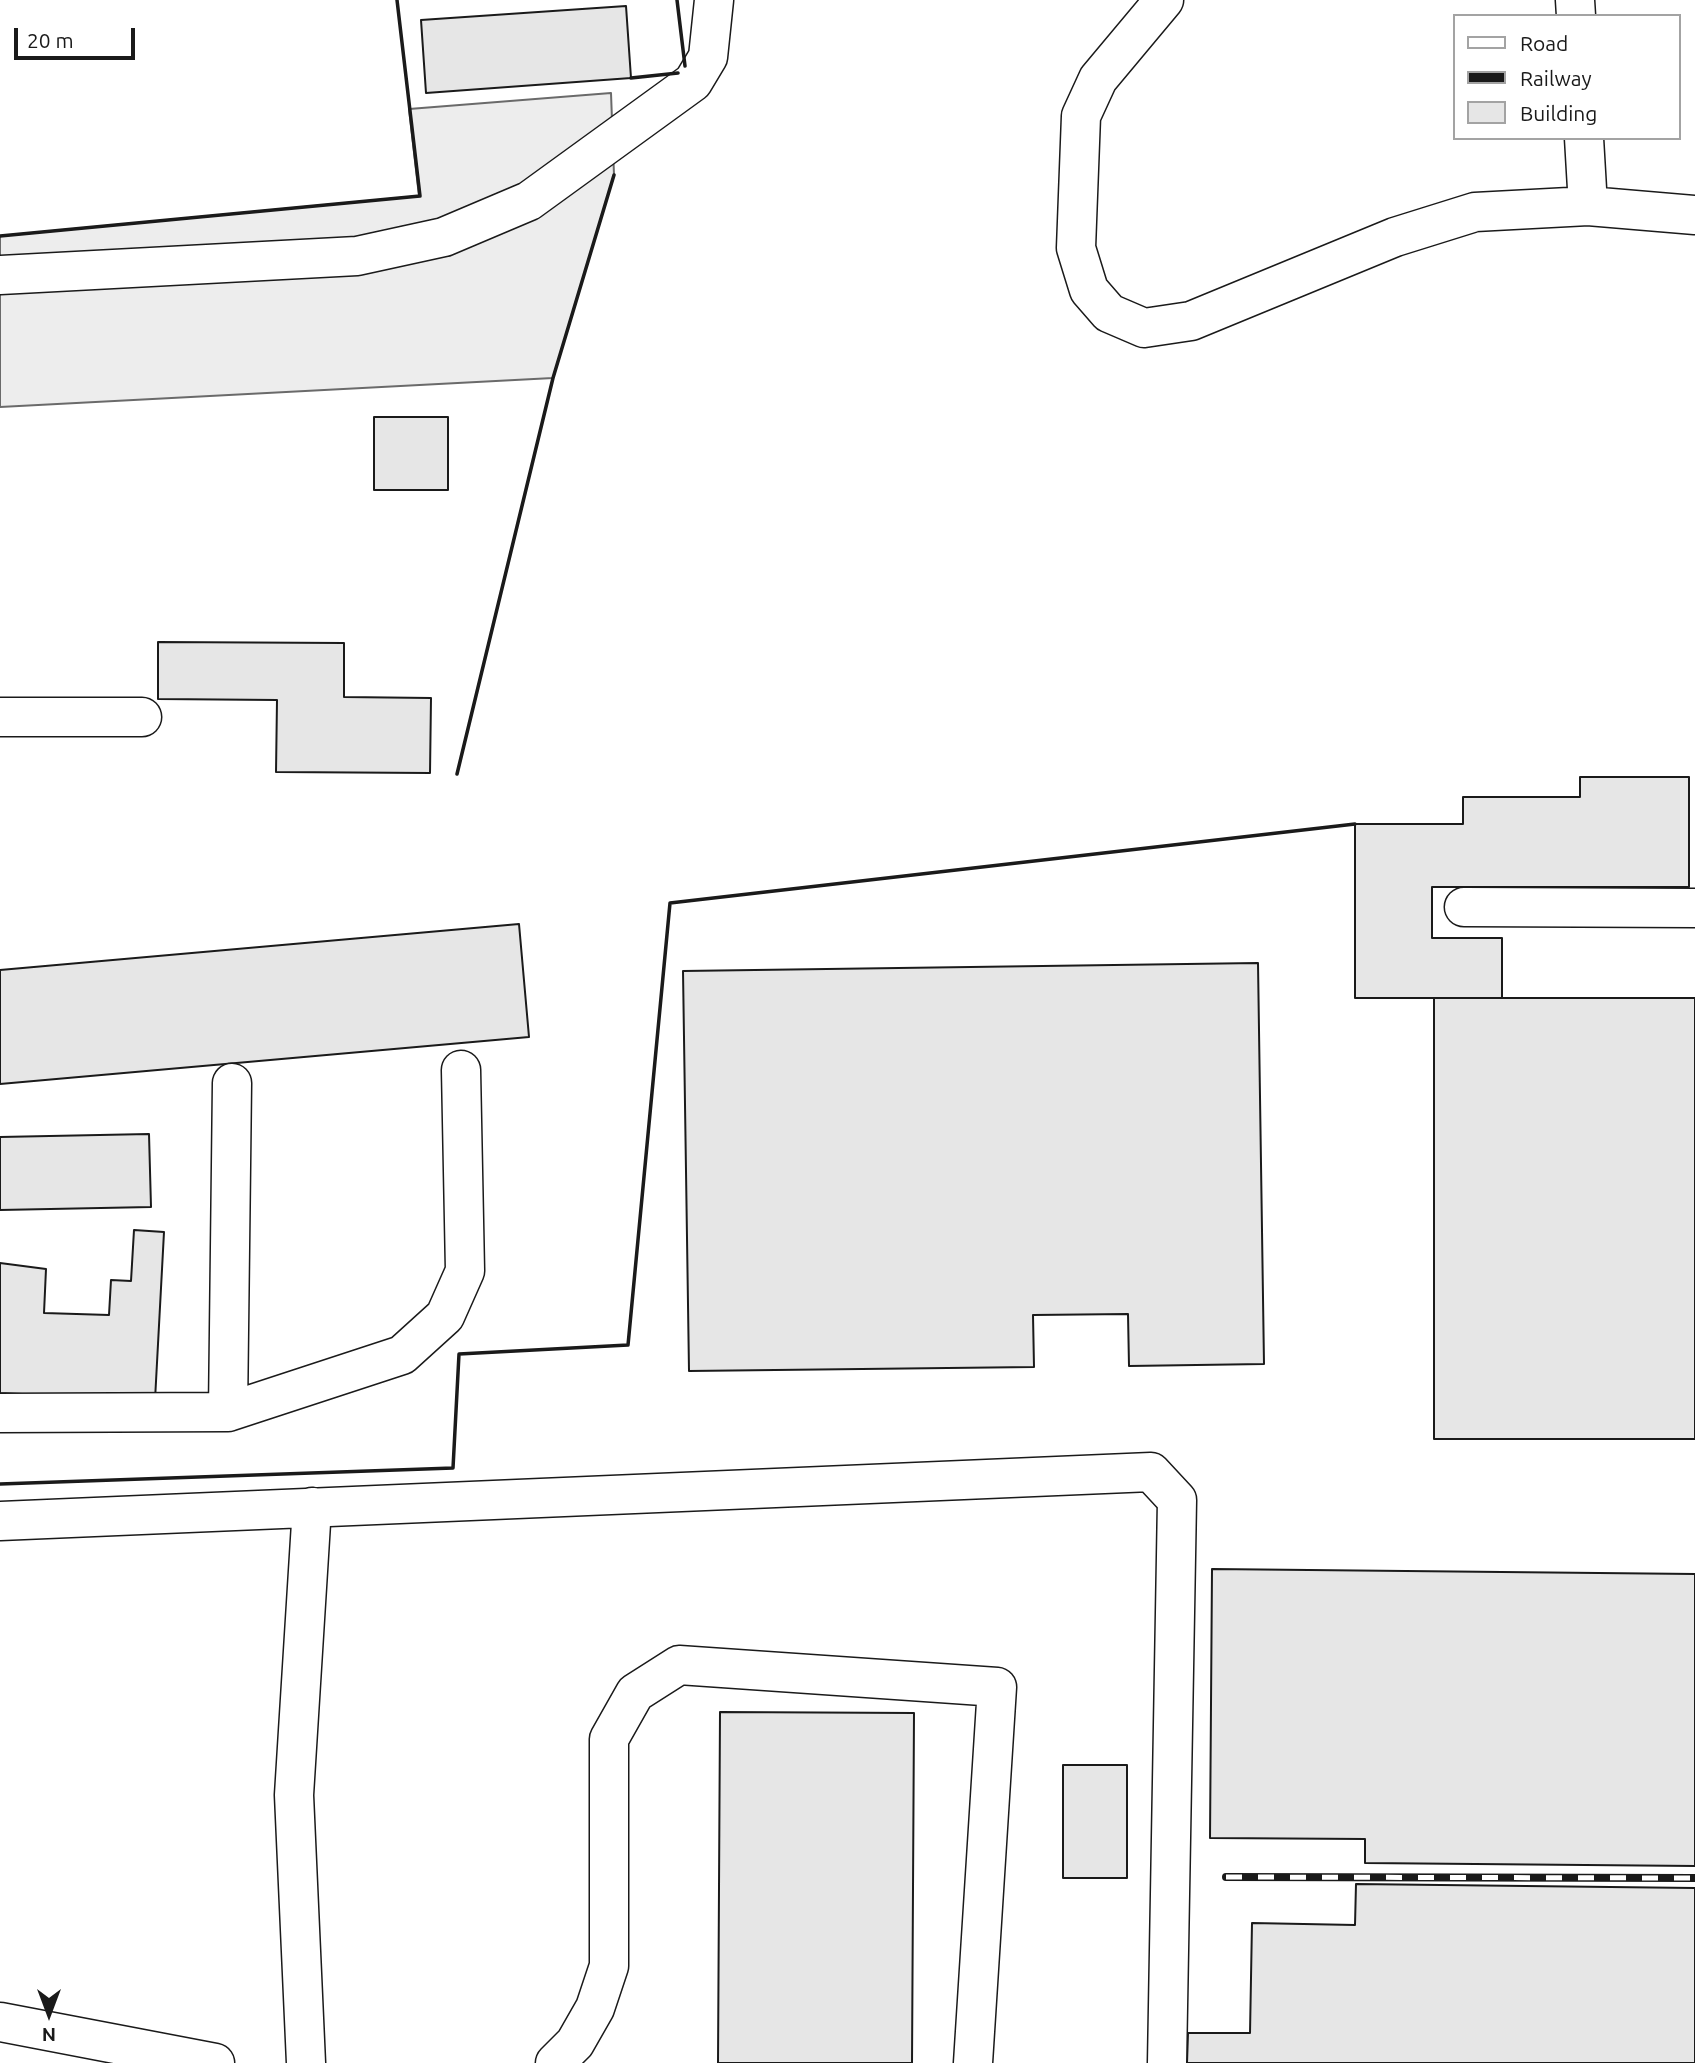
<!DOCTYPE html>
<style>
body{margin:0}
#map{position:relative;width:1695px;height:2063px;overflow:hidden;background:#fff;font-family:Ubuntu,sans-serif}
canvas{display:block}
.legend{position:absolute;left:1453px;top:14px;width:228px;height:126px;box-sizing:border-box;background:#fff;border:2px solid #a3a3a3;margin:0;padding:9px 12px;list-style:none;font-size:21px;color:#1a1a1a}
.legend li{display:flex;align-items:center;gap:14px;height:35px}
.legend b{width:35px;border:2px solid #a3a3a3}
.north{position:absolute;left:14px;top:1979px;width:70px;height:70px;-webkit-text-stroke:5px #fff;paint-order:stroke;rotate:180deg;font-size:19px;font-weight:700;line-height:28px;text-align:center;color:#1a1a1a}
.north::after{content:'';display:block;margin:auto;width:24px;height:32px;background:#1a1a1a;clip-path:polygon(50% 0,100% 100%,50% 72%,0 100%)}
.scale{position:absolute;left:14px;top:28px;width:121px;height:32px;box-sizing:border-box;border:4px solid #1a1a1a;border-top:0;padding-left:9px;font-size:21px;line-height:24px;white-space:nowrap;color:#1a1a1a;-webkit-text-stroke:5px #fff;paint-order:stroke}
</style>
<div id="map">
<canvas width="1695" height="2063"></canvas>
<ul class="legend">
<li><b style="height:9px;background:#fff"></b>Road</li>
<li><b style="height:9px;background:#1a1a1a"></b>Railway</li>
<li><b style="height:19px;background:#e6e6e6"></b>Building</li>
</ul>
<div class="north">N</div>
<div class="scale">20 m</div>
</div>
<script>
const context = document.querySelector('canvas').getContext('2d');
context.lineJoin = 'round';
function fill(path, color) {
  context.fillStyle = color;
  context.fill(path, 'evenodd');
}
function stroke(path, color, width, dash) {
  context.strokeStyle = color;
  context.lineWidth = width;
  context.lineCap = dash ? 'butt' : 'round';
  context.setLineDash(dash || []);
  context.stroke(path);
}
const built = new Path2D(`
 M611 93 614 175 553 378 0 407V236L419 196 409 109Z`);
const building = new Path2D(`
 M626 6 631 78 426 93 421 20Z
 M374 417H448V490H374Z
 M158 642 344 643V697L431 698 430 773 276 772 277 700 158 699Z
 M1580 777H1689V887H1432V938H1502V998H1355V824H1463V797H1580Z
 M519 924 529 1037 0 1084V970Z
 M1258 963 1264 1364 1129 1366 1128 1314 1033 1315 1034 1367 689 1371 683 971Z
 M1434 998H1695V1439H1434Z
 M149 1134 151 1207 0 1210V1137Z
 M134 1230 164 1232 155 1400 0 1393V1263L46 1269 44 1313 109 1315 111 1280 131 1281Z
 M1212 1569 1695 1574V1866L1365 1863V1839L1210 1838Z
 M720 1712 914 1713 912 2063H718Z
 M1063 1765H1127V1878H1063Z
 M1356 1884 1695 1888V2063H1187L1188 2033H1250L1252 1923 1355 1925Z`);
const minor = new Path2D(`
 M1164 0 1098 79 1081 116 1076 248 1089 290 1109 313 1144 328 1191 321 1395 237 1475 212 1588 206 1695 215
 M1575 0 1576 16
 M1584 138 1588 206
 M0 275 357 256 444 237 529 201 693 82 708 57 714 0
 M0 717H142
 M1464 907 1695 908
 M228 1412 232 1083
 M0 1413 228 1412 402 1355 445 1316 465 1271 461 1070
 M0 1521 1151 1472 1177 1500 1167 2063
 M0 2022 215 2063
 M306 2063 294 1795 312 1507
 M555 2063 575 2043 595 2008 609 1966V1739L635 1693 679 1665 997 1687 973 2063`);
const rail = new Path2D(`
 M1226 1877 1695 1878`);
const wall = new Path2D(`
 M677 0 685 66
 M631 78 678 73
 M0 236 420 196 397 0
 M457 774 553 378 614 175
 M0 1484 453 1468 459 1354 628 1345 670 903 1355 824`);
fill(built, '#ededed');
stroke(built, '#6a6a6a', 2);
fill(building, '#e6e6e6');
stroke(building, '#1a1a1a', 2);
stroke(minor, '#1a1a1a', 41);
stroke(minor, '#fff', 38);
stroke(rail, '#1a1a1a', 8);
stroke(rail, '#fff', 5, [16]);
stroke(wall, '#1a1a1a', 3.5);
</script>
